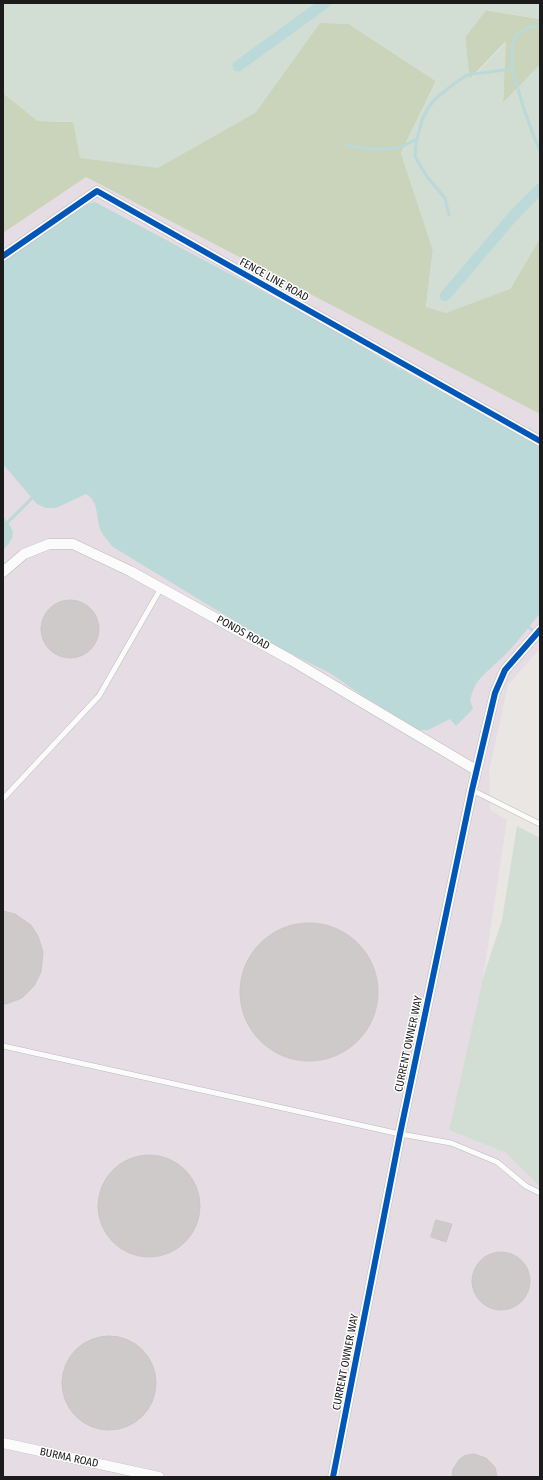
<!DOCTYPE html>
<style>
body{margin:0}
#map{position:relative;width:543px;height:1480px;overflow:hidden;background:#e9e6e3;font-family:"Fira Sans Condensed",sans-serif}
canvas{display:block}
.frame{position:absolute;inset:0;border:4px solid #1b1b1b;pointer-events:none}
</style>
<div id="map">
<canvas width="543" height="1480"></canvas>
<div class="frame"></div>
</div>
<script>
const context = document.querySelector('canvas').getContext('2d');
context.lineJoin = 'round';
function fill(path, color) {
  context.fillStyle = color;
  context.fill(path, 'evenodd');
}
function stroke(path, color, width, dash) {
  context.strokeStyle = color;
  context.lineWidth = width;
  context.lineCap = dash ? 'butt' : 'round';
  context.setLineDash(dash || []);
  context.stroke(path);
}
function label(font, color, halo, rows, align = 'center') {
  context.font = font + ' "Fira Sans Condensed",sans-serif';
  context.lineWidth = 3;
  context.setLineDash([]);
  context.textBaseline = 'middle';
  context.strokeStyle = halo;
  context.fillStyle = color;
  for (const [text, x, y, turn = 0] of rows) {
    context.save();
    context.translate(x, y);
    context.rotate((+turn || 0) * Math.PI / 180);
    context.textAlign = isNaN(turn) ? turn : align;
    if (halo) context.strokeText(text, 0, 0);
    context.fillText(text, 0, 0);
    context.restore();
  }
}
const industrial = new Path2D(`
 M86 177 540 414V648L508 685 489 771 490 810 507 820 483 978 449 1130 506 1153 540 1187V1477H3V233Z`);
const forest = new Path2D(`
 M486 10 540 19V65L503 103 505 42 469 80 465 37Z
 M320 22 349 24 436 81 401 153 433 250 426 307 510 289 540 238V414L86 177 3 233V93L38 121 73 122 255 113Z`);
const wetland = new Path2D(`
 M3 3H540V19L486 10 465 37 470 80 506 42 503 103 540 65V238L510 289 446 313 426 307 433 250 401 153 436 81 349 24 320 23 255 113 158 168 80 158 73 122 38 121 3 93Z
 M517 826 540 838V1187L506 1153 449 1130 483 978 502 920Z`);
const water = new Path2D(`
 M95 202 322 323 387 362 540 446V613C529 627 518 641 506 654 498 662 479 677 475 686 473 690 471 696 470 700L473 709 456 726 450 719 428 730H419L363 696 330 673 279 648 113 547C109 542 104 537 101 531 95 517 100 502 86 494L56 508H46L37 504 3 464V262L68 216 88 204Z
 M3 517C16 531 16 537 3 550Z`);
const stream = new Path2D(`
 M540 25 530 27 517 35 512 44V69L523 106 534 137 540 150
 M346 144C360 150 388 151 403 146 408 144 412 141 417 139
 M449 215 445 198 428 178 421 167 415 156 416 143 422 120 427 110 435 99 455 83 467 75 512 69
 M3 527 34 496
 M528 626 540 638`);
const canal = new Path2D(`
 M238 66 325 3
 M445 296 514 215 540 189`);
const building = new Path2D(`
 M41 629a29 29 0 1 1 58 0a29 29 0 1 1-58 0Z
 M3 911 15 914 31 925 38 936 43 952 41 972 34 986 22 998 6 1004H3Z
 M240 992a69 69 0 1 1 138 0a69 69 0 1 1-138 0Z
 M98 1206a51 51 0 1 1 102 0a51 51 0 1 1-102 0Z
 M436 1220 452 1224 446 1242 431 1237Z
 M472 1281a29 29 0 1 1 58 0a29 29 0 1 1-58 0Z
 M62 1383a47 47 0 1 1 94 0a47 47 0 1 1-94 0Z
 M474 1454 486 1458 495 1467 497 1477H452L453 1469 459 1460 464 1456Z`);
const lane = new Path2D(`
 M472 790 540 824
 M3 799 99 696 161 588
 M3 1046 400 1134 451 1143 497 1162 526 1186 540 1193`);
const street = new Path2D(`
 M3 256 97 191 540 441
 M3 572 24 554 49 544H73L130 571 291 660 476 770
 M3 1443 159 1477
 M333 1477 400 1134 472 790 495 693 505 670 540 630`);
const cycleway = new Path2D(`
 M3 256 97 191 540 441
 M333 1477 400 1134 472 790 495 693 505 670 540 630`);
const streetNames = [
 ["FENCE LINE ROAD",274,280,29],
 ["PONDS ROAD",243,633,29],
 ["CURRENT OWNER WAY",409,1044,-78],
 ["CURRENT OWNER WAY",346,1362,-79],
 ["BURMA ROAD",69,1458,12]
];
fill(industrial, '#e6dce3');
fill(forest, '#cad4bb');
fill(wetland, '#d2ded4');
fill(water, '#bad9d8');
stroke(stream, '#bad9d8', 3);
stroke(canal, '#bad9d8', 11);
fill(building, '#cecac9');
stroke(building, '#ccc7c5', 1);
stroke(lane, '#bcbbba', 6);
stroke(street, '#bcbbba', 11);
stroke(lane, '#fcfbfb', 5);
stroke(street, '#fcfbfb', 10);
stroke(cycleway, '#0057b8', 6);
label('11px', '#1b1b1b', '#fff', streetNames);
</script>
